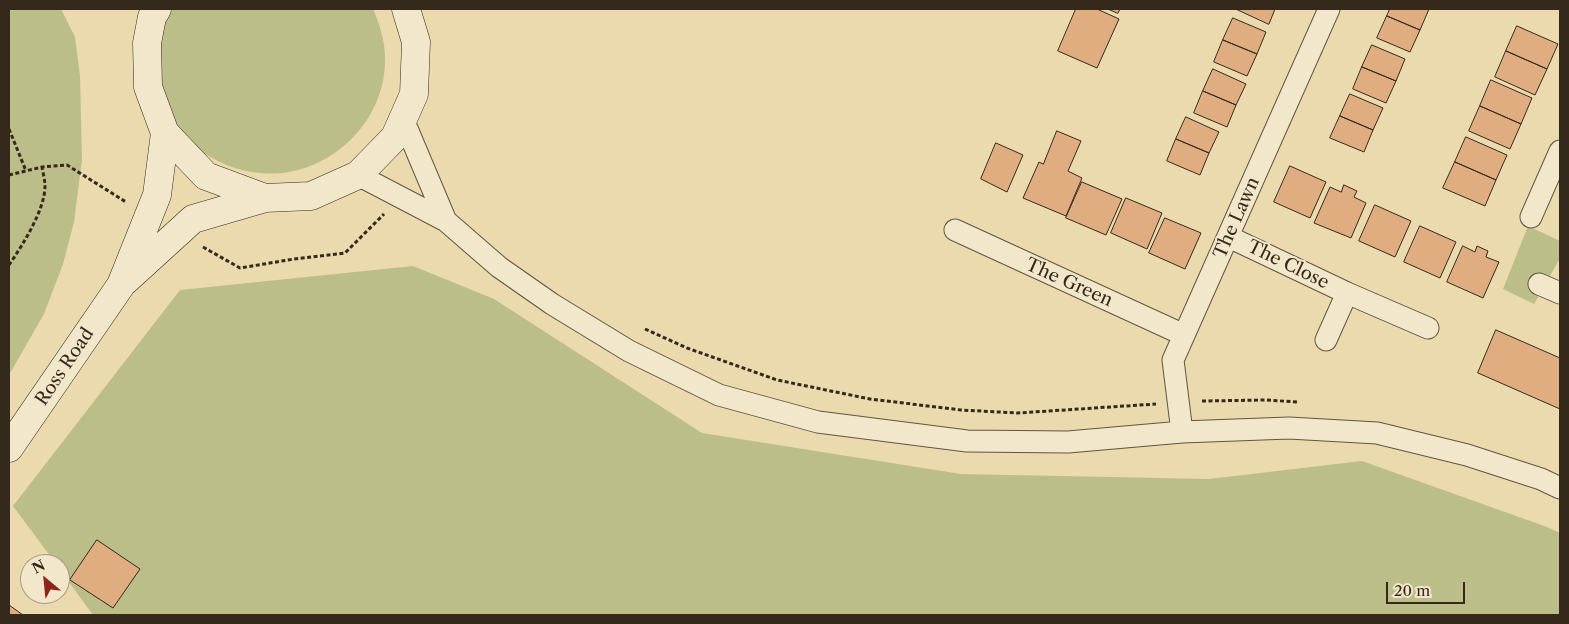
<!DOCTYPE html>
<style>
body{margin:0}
#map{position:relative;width:1569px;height:624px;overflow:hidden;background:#ebdaae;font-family:"Libre Caslon Text",serif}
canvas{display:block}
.frame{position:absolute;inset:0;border:10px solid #35291b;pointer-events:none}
.north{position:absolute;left:20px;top:554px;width:50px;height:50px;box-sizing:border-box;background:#f2e7ca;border:1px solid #a69b84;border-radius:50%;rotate:332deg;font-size:14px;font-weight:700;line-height:20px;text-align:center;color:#35291b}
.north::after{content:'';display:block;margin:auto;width:18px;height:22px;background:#8f2418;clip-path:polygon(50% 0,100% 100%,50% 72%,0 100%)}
.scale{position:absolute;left:1386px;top:582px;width:79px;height:22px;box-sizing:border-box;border:2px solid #35291b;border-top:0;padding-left:6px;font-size:15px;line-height:18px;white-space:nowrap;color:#35291b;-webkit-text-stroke:4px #f2e7ca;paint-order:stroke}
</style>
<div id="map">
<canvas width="1569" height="624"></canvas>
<div class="frame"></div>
<div class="north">N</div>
<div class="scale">20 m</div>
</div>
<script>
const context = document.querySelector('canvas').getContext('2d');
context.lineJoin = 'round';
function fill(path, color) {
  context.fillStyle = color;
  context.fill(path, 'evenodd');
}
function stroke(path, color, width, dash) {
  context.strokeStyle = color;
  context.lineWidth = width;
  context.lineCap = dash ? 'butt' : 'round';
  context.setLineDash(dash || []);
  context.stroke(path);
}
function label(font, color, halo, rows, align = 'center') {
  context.font = font + ' "Libre Caslon Text",serif';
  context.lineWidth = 4;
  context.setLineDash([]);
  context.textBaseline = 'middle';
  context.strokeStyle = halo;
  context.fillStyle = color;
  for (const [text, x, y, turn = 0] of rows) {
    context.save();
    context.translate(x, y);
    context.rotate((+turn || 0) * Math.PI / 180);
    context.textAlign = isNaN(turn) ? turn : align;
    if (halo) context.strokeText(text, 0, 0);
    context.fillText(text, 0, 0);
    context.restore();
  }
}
const green = new Path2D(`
 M9 9H60L62 11 75 37 80 76 82 160 74 222 63 264 44 314 9 375Z
 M168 9H373C378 20 382 32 384 45 393 108 344 166 282 173 255 176 225 168 203 152 183 136 170 118 163 94 161 86 157 76 157 68 156 48 161 27 168 9Z
 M1528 226 1560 241V258L1534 304 1503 289Z
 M413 266 494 299 702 433 961 474 1209 479 1362 461 1547 527 1560 533V615H93L60 570V564H56L13 506 180 290Z`);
const building = new Path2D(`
 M1076 9H1097L1119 19 1097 68 1058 51Z
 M1108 9H1120L1118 13Z
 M1236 9H1275L1269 24Z
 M1390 9H1429L1420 30 1387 16Z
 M1387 16 1420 30 1410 52 1377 38Z
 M1233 18 1266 32 1257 54 1223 40Z
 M1517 26 1558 44 1547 69 1506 51Z
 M1223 40 1257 54 1247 76 1214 62Z
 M1372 45 1405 59 1396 81 1362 67Z
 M1506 51 1547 69 1535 95 1495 77Z
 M1362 67 1396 81 1386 103 1353 89Z
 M1213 69 1246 84 1236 105 1203 91Z
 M1491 80 1532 98 1521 124 1480 106Z
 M1203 91 1236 105 1227 127 1194 113Z
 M1350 94 1383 108 1373 130 1340 116Z
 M1480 106 1521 124 1510 149 1469 131Z
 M1340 116 1373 130 1364 152 1330 138Z
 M1186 117 1219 132 1209 153 1176 139Z
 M1057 131 1081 141 1068 171 1082 178 1066 216 1023 198 1039 162 1043 164Z
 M1466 137 1507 155 1496 180 1455 162Z
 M1176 139 1209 153 1200 175 1167 161Z
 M996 143 1023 155 1007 192 981 179Z
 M1455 162 1496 180 1485 206 1443 188Z
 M1290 166 1326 182 1310 218 1274 202Z
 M1082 182 1122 199 1106 235 1066 218Z
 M1344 185 1357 191 1354 197 1366 203 1351 238 1314 223 1330 187 1341 192Z
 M1126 198 1162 213 1147 249 1111 233Z
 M1375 205 1411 221 1395 257 1359 241Z
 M1165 218 1201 233 1185 269 1149 253Z
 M1420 226 1456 242 1440 278 1404 262Z
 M1463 246 1475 252 1477 246 1488 251 1486 257 1499 262 1483 298 1447 282Z
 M1496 330 1560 358V409L1478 373Z
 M97 540 140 569 113 608 70 580Z
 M9 605 23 615H9Z`);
const path = new Path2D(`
 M9 129 26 171
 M9 175 42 167 67 165 126 202
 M203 247 240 268 294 259 345 253 384 214
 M9 265C22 246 45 210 45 186 45 180 43 173 42 167
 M645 329 687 348 777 380 870 399 961 410 1018 413 1156 404
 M1202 401 1266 400 1298 402`);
const street = new Path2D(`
 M403 119 446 221
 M358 175 446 221 499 267 552 304 629 351 719 395 818 422 967 441 1068 442 1182 432 1289 428 1377 433 1467 455 1541 479 1560 488
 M1531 217 1560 151
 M955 230 1184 335
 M1229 237 1347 293 1428 328
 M1539 284 1560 293
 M1326 340 1347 293
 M1182 432 1173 360 1329 9`);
const secondary = new Path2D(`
 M157 9 152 17 147 43 148 87 165 133 206 176 265 198 311 196 358 175 395 137 414 94 416 42 406 9
 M125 281 193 219 265 198
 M9 448 121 285 157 195 165 133`);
const streetNames = [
 ["The Lawn",1237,218,-66],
 ["The Close",1288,265,26],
 ["The Green",1069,283,24],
 ["Ross Road",65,367,-56]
];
fill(green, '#bbbe88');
fill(building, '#e0ad80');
stroke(building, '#35291b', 1);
stroke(street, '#625540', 23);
stroke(secondary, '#35291b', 29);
stroke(path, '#35291b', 3, [4, 2.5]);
stroke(street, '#f2e7ca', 21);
stroke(secondary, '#f2e7ca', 28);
label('18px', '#35291b', '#f2e7ca', streetNames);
</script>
